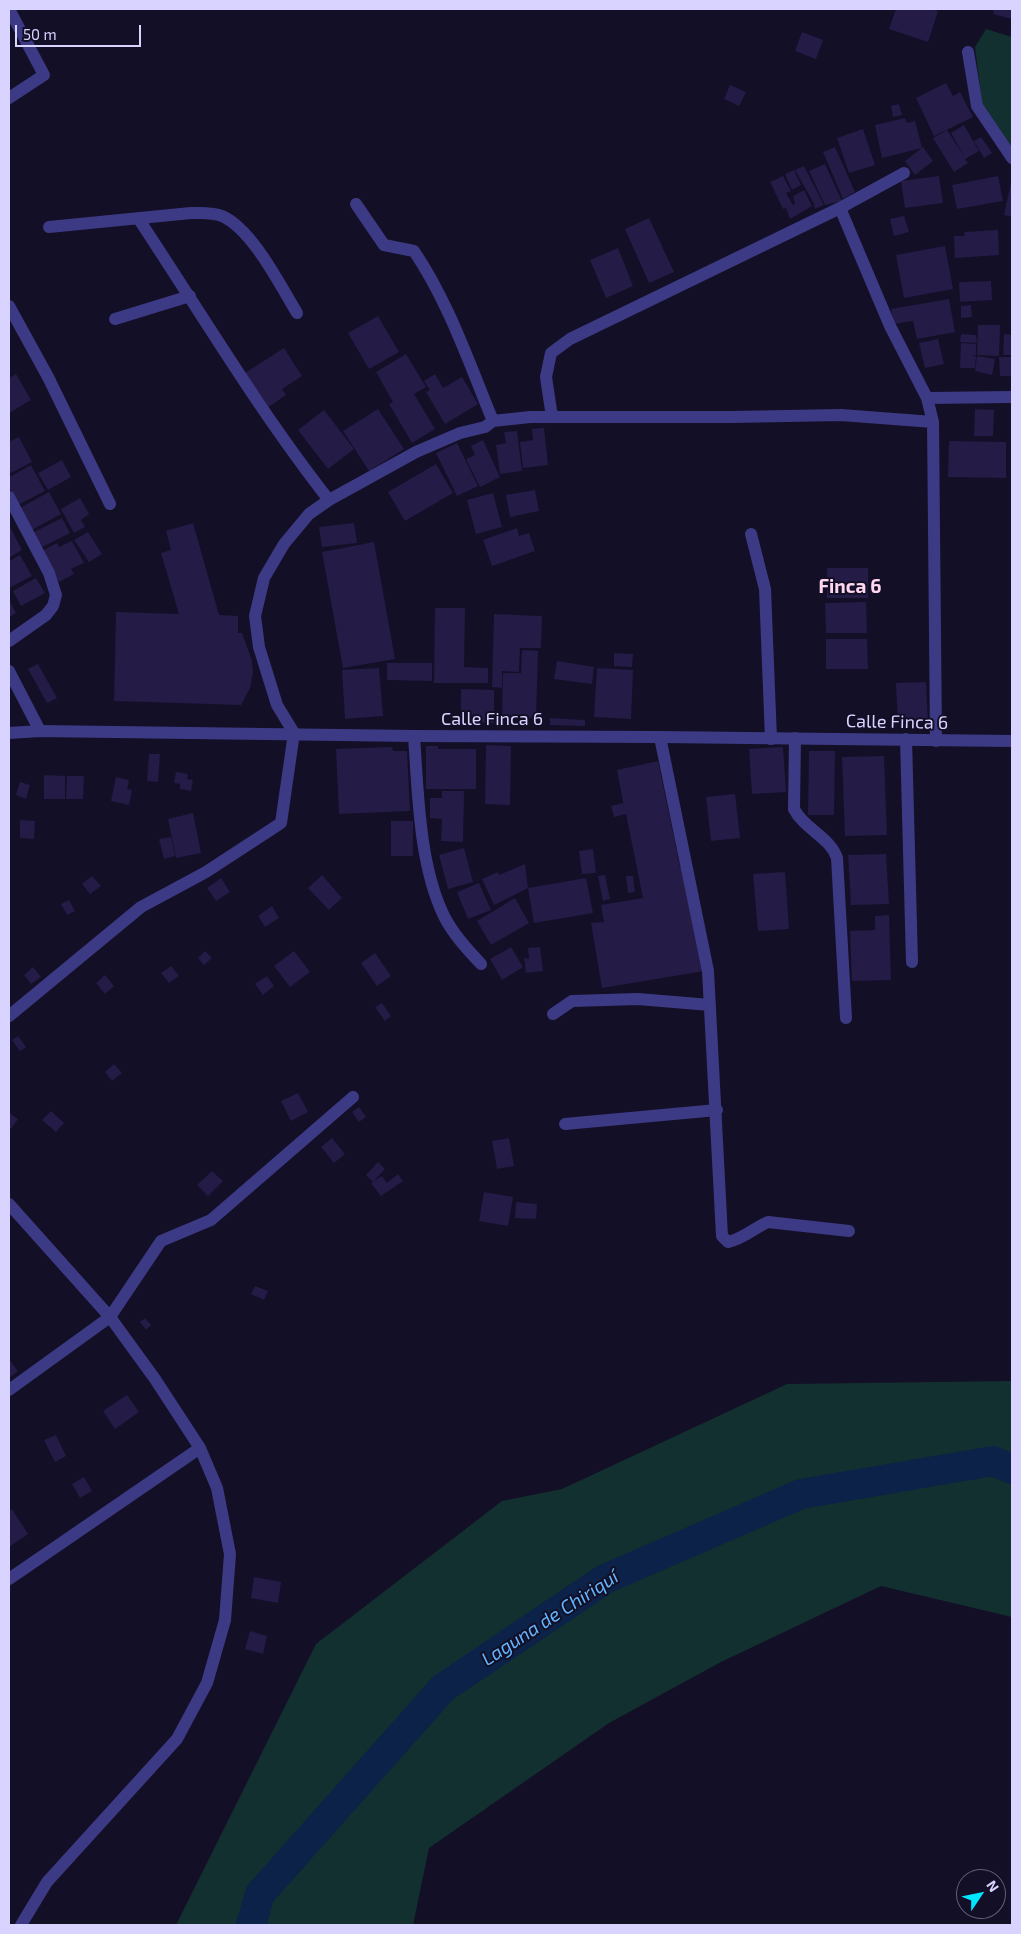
<!DOCTYPE html>
<meta charset="utf-8">
<style>
body{margin:0}
#map{position:relative;width:1021px;height:1934px;overflow:hidden;background:#130f26;font-family:"Exo 2",sans-serif}
canvas{display:block}
.frame{position:absolute;inset:0;border:10px solid #d9d4ff;pointer-events:none}
.north{position:absolute;left:956px;top:1869px;width:50px;height:50px;box-sizing:border-box;background:#130f26;border:1px solid #625e7d;border-radius:50%;rotate:56deg;font-size:14px;font-weight:700;line-height:20px;text-align:center;color:#d9d4ff}
.north::after{content:'';display:block;margin:auto;width:18px;height:22px;background:#00e5ff;clip-path:polygon(50% 0,100% 100%,50% 72%,0 100%)}
.scale{position:absolute;left:15px;top:25px;width:126px;height:22px;box-sizing:border-box;border:2px solid #d9d4ff;border-top:0;padding-left:6px;font-size:15px;line-height:18px;white-space:nowrap;color:#d9d4ff;-webkit-text-stroke:4px #130f26;paint-order:stroke}
</style>
<div id="map">
<canvas width="1021" height="1934"></canvas>
<div class="frame"></div>
<div class="north">N</div>
<div class="scale">50 m</div>
</div>
<script>
const context = document.querySelector('canvas').getContext('2d');
context.lineJoin = 'round';
function fill(path, color) {
  context.fillStyle = color;
  context.fill(path, 'evenodd');
}
function stroke(path, color, width, dash) {
  context.strokeStyle = color;
  context.lineWidth = width;
  context.lineCap = dash ? 'butt' : 'round';
  context.setLineDash(dash || []);
  context.stroke(path);
}
function label(font, color, halo, rows, align = 'center') {
  context.font = font + ' "Exo 2",sans-serif';
  context.lineWidth = 4;
  context.setLineDash([]);
  context.textBaseline = 'middle';
  context.strokeStyle = halo;
  context.fillStyle = color;
  for (const [text, x, y, turn = 0] of rows) {
    context.save();
    context.translate(x, y);
    context.rotate((+turn || 0) * Math.PI / 180);
    context.textAlign = isNaN(turn) ? turn : align;
    if (halo) context.strokeText(text, 0, 0);
    context.fillText(text, 0, 0);
    context.restore();
  }
}
const green = new Path2D(`
 M986 29 1012 37V150L982 103 975 47Z
 M1012 1381V1617L881 1586 721 1662 609 1723 429 1848 413 1925H176L316 1644 502 1501 562 1489 787 1384Z`);
const river = new Path2D(`
 M251 1925 260 1894 443 1688 605 1579 801 1494 993 1461 1012 1469`);
const building = new Path2D(`
 M896 9H930L938 11 928 42 889 29Z
 M994 9H1012V19L993 14Z
 M802 32 823 40 816 59 795 51Z
 M946 83 953 96 960 92 973 117 934 136 916 98Z
 M730 85 746 92 739 106 724 99Z
 M899 104 902 115 893 117 891 106Z
 M905 118 907 123 915 121 922 148 882 158 875 125Z
 M964 125 979 151 965 159 968 163 954 172 933 138 947 130 964 156 951 133Z
 M863 129 875 165 849 173 837 138Z
 M981 137 992 153 984 158 974 141Z
 M835 147 855 192 843 199 823 152Z
 M923 147 933 161 915 175 905 161Z
 M825 164 842 201 825 205 809 171Z
 M804 166 824 205 815 209 814 204 795 170Z
 M794 170 801 185 792 190 785 174Z
 M783 176 791 191 786 193 793 205 795 204 793 196 804 190 812 206 790 219 786 208 783 209 770 182Z
 M939 176 943 203 905 208 901 181Z
 M998 176 1003 201 957 209 952 185Z
 M1011 183 1012 184V217L1004 215Z
 M904 216 909 232 894 236 890 219Z
 M649 218 674 272 649 283 625 229Z
 M998 230 999 255 955 258 954 236H965L964 232Z
 M945 246 953 289 904 298 896 255Z
 M618 248 633 286 606 298 590 260Z
 M991 281 992 300 960 302 959 282Z
 M949 299 955 332 917 339 913 321 894 324 891 309Z
 M971 305 972 317 961 318V306Z
 M378 316 399 352 369 369 348 333Z
 M978 325H1000L999 356 977 355Z
 M961 334 976 335 977 343 960 342Z
 M1004 334 1012 335V355H1003Z
 M938 339 944 364 925 368 919 343Z
 M961 343 976 344V355H972L976 356 975 368H960Z
 M284 348 302 376 282 389 286 395 267 408 245 373Z
 M406 354 426 387 414 394 435 429 412 443 389 404 393 402 376 372Z
 M977 356 995 359 992 375 975 371Z
 M999 357H1012V376H1000Z
 M16 374 31 400 9 413V378Z
 M435 374 443 388 462 377 478 404 445 424 426 392 430 390 424 381Z
 M378 409 404 449 369 471 343 431Z
 M975 409 994 410 993 436H974Z
 M324 410 354 449 328 469 298 430Z
 M544 428 548 465 523 468 520 442 533 440 532 429Z
 M517 431 522 471 500 474 496 445 506 443 504 432Z
 M19 437 32 462 11 473 9 468V442Z
 M483 440 500 477 480 487 466 459 475 455 471 446Z
 M949 441 1006 442V478L948 477Z
 M457 443 478 486 457 496 436 453Z
 M62 460 71 477 48 490 38 473Z
 M436 464 453 493 405 521 388 492Z
 M31 465 45 491 18 505 9 487V477Z
 M535 490 539 511 510 517 506 495Z
 M49 492 61 514 32 530 20 508Z
 M493 493 502 527 476 534 467 500Z
 M80 498 89 514 81 520 85 527 74 533 61 509Z
 M62 518 70 533 40 548 32 533Z
 M193 523 219 615 238 616V633H242L252 661 253 673 250 688 241 705 114 701 116 612 179 614 161 553 171 550 166 531Z
 M354 523 357 543 322 547 319 527Z
 M9 525 22 550 9 558Z
 M517 528 519 536 529 533 535 551 492 566 483 540Z
 M88 532 102 554 89 562 74 540Z
 M72 541 84 563 71 569 74 574 59 582 42 551 57 543 59 547Z
 M374 542 395 659 343 668 322 552Z
 M20 555 32 576 9 588V561Z
 M827 568H868V598H827Z
 M36 578 45 593 21 606 13 591Z
 M9 600 16 613 9 617Z
 M866 602 867 633H826L825 603Z
 M435 608H465L464 667 488 668V683H434Z
 M494 614 542 616 541 648H520L519 672 502 671V688L492 687Z
 M826 639H867L868 669H826Z
 M522 650 538 651 536 718 502 716 503 673H521Z
 M614 653 633 654 632 667 614 666Z
 M557 661 594 667 592 684 554 679Z
 M387 663H432V681L387 680Z
 M38 664 57 698 47 703 28 669Z
 M379 668 383 716 345 719 342 670Z
 M597 668 633 670 631 719 594 717Z
 M926 682 928 723 898 724 896 683Z
 M461 689 494 690V723L461 722Z
 M550 718 585 720V726L550 725Z
 M486 745 511 746 510 805 485 804Z
 M426 746H438V749H476V789H426Z
 M392 747 393 751H407L410 811 339 814 336 749Z
 M783 747 786 792 752 794 749 749Z
 M809 751H835L834 815H808Z
 M149 754H160L158 782 147 781Z
 M884 756 887 835 845 836 842 757Z
 M658 761 680 867 687 868 704 971 602 988 591 923 604 922 601 905 643 898 626 814 614 817 611 806 623 803 625 812 617 770Z
 M176 772 188 774 187 779 193 780 191 791 180 789V784L174 783Z
 M44 775 65 776V799H44Z
 M67 776H84L83 799H66Z
 M116 777 129 780 127 789 132 790 129 805 111 801Z
 M20 782 30 785 26 799 16 795Z
 M442 791H464L463 842 441 841 442 819 430 818V798H442Z
 M735 794 740 838 711 841 706 797Z
 M193 813 201 853 176 858 168 819Z
 M20 820 35 821 34 839 20 838Z
 M391 821H413V856H391Z
 M171 837 175 856 164 859 159 839Z
 M464 848 473 882 448 889 439 855Z
 M593 849 596 873 582 874 579 851Z
 M886 854 889 904 851 905 848 855Z
 M525 864 528 888 586 878 593 913 534 923 528 888 494 905 482 879 498 872 499 875Z
 M785 872 789 929 758 931 753 874Z
 M322 875 342 898 329 910 308 888Z
 M605 875 610 899 603 901 598 876Z
 M92 876 101 886 90 894 82 884Z
 M626 876H633L635 892 628 893Z
 M221 878 230 892 216 901 207 888Z
 M479 883 491 910 468 919 457 892Z
 M515 898 529 923 491 945 477 921Z
 M69 900 75 911 67 915 61 904Z
 M272 906 279 918 265 927 258 916Z
 M889 915 891 980 852 981 850 931 875 930V916Z
 M511 947 523 967 502 980 490 959Z
 M540 947 543 971 526 973 524 958 529 959 528 948Z
 M205 951 212 958 204 965 198 958Z
 M294 951 310 972 290 987 274 966Z
 M375 953 391 976 377 986 361 963Z
 M171 966 179 976 169 983 161 973Z
 M33 967 41 977 31 984 24 975Z
 M105 975 114 986 105 994 96 983Z
 M267 976 274 986 263 995 255 984Z
 M382 1003 391 1016 385 1021 375 1007Z
 M18 1036 26 1047 20 1051 12 1040Z
 M114 1064 122 1073 112 1081 105 1072Z
 M298 1093 308 1112 291 1121 281 1101Z
 M359 1107 366 1117 359 1122 352 1112Z
 M51 1111 64 1123 56 1132 42 1120Z
 M9 1113 18 1119 11 1129 9 1127Z
 M332 1138 345 1154 334 1163 321 1147Z
 M509 1138 514 1166 497 1169 492 1141Z
 M378 1162 385 1169 373 1182 366 1175Z
 M212 1171 223 1181 208 1196 197 1185Z
 M398 1174 403 1181 381 1196 371 1183 382 1176 387 1183Z
 M484 1192 513 1197 508 1226 479 1221Z
 M516 1202 537 1204 536 1219 515 1218Z
 M255 1286 268 1291 264 1300 251 1294Z
 M145 1318 151 1325 146 1330 140 1322Z
 M9 1359 18 1371 9 1378Z
 M127 1395 139 1412 115 1429 103 1411Z
 M56 1435 66 1456 55 1462 44 1440Z
 M84 1477 92 1491 80 1498 72 1484Z
 M12 1509 28 1534 9 1547V1511Z
 M254 1577 281 1582 278 1603 251 1598Z
 M250 1631 267 1636 263 1654 245 1649Z`);
const minor = new Path2D(`
 M968 52 977 106 1012 158
 M9 98 44 75 9 9
 M356 204 384 245 414 251C449 303 469 363 493 421
 M840 208 890 326 927 398 933 422 936 741
 M138 218C201 313 259 411 329 500
 M49 227 191 213C201 213 213 212 222 216 252 229 280 285 297 313
 M9 306 48 377 110 504
 M115 319 190 296
 M927 398 1012 397
 M552 417 546 377 551 353 570 339 840 208 904 173
 M9 497 49 573 56 595 53 606 46 615 9 641
 M751 534 765 589 771 739
 M9 671 40 731
 M414 736C418 792 419 865 444 916 453 934 467 949 481 964
 M660 737 708 971 722 1236 728 1242C743 1239 754 1228 768 1222L849 1231
 M795 738 794 809C804 829 830 837 837 858L846 1018
 M906 739 912 962
 M553 1014 572 1001 638 999 710 1005
 M9 1016 141 907 206 872 281 823 294 733 277 705 259 647 255 616 264 578 284 544 309 514 329 500 416 452 460 433 485 427 493 421 530 417H732L841 415 933 422
 M565 1124 717 1110
 M9 1204 110 1317 155 1379 200 1448 217 1488 230 1554 225 1620 207 1683 177 1739 47 1882 21 1925
 M9 1390 110 1317 161 1241 211 1220 353 1097
 M9 1579 200 1448`);
const tertiary = new Path2D(`
 M9 733 40 731 414 736 660 737 1012 741`);
const streetNames = [
 ["Calle Finca 6",492,719],
 ["Calle Finca 6",897,722,1]
];
const neighbourhoodNames = [
 ["Finca 6",850,587]
];
const waterNames = [
 ["Laguna de Chiriquí",550,1618,-33]
];
fill(green, '#12302f');
stroke(river, '#0c2248', 30);
fill(building, '#241b47');
stroke(minor, '#3d3a85', 12);
stroke(tertiary, '#3d3a85', 12);
label('18px', '#d9d4ff', '#130f26', streetNames);
label('bold 19px', '#ffd6f0', '#130f26', neighbourhoodNames);
label('italic 19px', '#62b6ff', '#130f26', waterNames);
</script>
